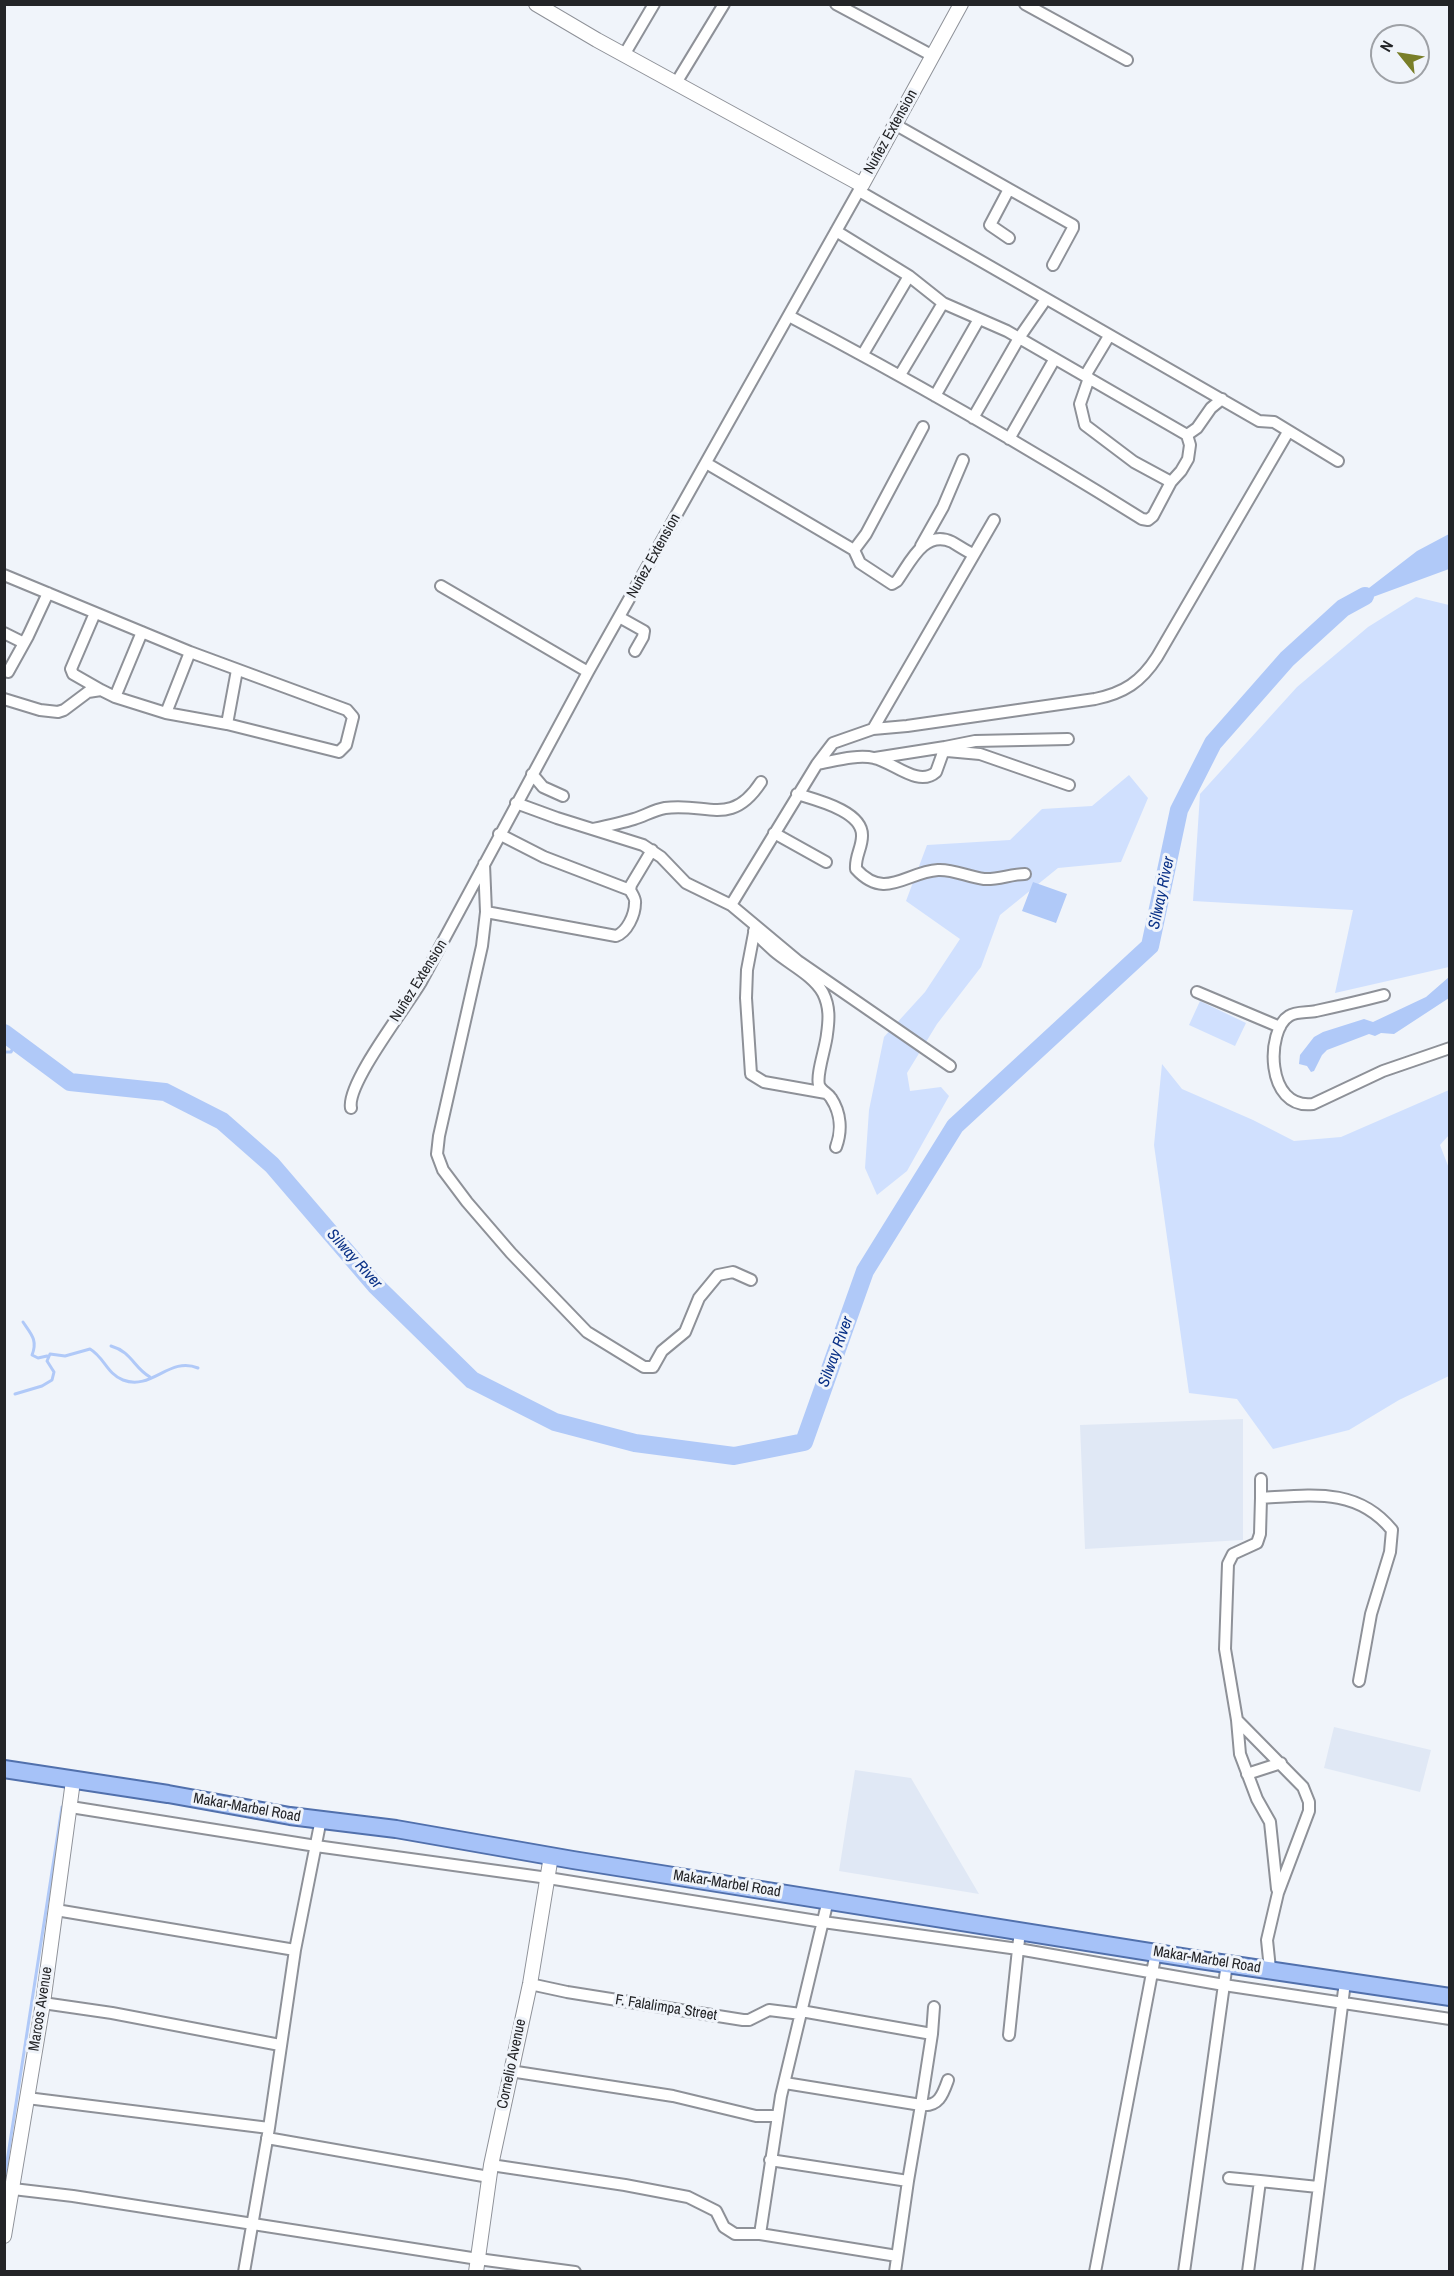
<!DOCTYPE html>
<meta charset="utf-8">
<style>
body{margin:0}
#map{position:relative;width:1454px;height:2276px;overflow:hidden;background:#f0f4fa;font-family:"Archivo Narrow",sans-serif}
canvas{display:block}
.frame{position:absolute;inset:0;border:6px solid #232427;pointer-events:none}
.north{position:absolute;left:1370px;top:24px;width:60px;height:60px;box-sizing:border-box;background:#f0f4fa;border:2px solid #9ea1a6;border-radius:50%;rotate:300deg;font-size:16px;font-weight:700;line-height:24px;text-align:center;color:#232427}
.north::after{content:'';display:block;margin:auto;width:21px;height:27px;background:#797e28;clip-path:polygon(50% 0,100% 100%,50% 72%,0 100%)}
</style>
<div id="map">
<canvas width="1454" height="2276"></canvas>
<div class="frame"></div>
<div class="north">N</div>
</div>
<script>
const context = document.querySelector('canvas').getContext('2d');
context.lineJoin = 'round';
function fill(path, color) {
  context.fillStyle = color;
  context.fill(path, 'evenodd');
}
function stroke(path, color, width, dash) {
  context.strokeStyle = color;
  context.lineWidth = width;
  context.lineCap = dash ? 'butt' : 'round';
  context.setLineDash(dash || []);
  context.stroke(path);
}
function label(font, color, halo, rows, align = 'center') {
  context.font = font + ' "Archivo Narrow",sans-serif';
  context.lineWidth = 6;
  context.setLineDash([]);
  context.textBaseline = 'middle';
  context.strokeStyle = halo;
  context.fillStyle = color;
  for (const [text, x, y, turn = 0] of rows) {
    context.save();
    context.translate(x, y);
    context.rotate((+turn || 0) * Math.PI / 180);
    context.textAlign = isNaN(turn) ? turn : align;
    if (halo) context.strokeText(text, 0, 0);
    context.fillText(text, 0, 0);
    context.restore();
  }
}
const built = new Path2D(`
 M1243 1419V1540L1085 1549 1080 1425Z
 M1334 1727 1431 1750 1420 1792 1324 1768Z
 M855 1770 911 1778 979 1894 839 1871Z`);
const green = new Path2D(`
 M1416 597 1449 605V967L1335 993 1353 910 1193 901 1200 794 1297 687 1368 627Z
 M1129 775 1148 798 1121 862 1058 868 1000 915 981 967 937 1024 907 1073 910 1091 941 1087 949 1096 907 1171 877 1195 865 1168 869 1110 884 1037 925 992 960 939 906 901 927 845 1010 840 1042 809 1092 806Z
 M1200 1001 1246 1023 1235 1046 1189 1025Z
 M1162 1064 1182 1089 1253 1120 1294 1141 1341 1137 1449 1090V1135L1440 1145 1450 1171 1449 1376 1399 1400 1349 1430 1273 1449 1237 1399 1189 1393 1154 1145Z`);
const water = new Path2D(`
 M1449 534V569L1343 608 1417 551Z
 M1033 882 1067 894 1056 923 1022 911Z
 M1449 977V998L1394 1034 1381 1033 1375 1036 1369 1034 1327 1050 1322 1055 1314 1071 1311 1072 1307 1066 1299 1064 1300 1055 1314 1037 1323 1032 1364 1019 1373 1022 1426 997Z`);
const stream = new Path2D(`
 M4 1052H11L19 1036
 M23 1322C31 1334 38 1340 32 1355L38 1358 47 1356
 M111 1346C132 1352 133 1367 150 1377
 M15 1394 42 1386 52 1380 54 1372 47 1361 50 1354 65 1356 90 1349C104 1357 107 1374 123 1380 152 1391 169 1356 198 1368
 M4 2181 62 1807`);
const river = new Path2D(`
 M4 1033 70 1082 165 1092 222 1121 272 1165 375 1285 472 1380 555 1422 635 1443 734 1456 804 1442 865 1271 955 1126 1150 946 1179 810 1213 743 1287 659 1343 608 1365 596`);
const minor = new Path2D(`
 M836 4 933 56
 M1025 4 1127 60
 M624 55 654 4
 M676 83 724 4
 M896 125 1009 189 990 225 1009 238
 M1009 189 1073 225V228L1053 265
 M859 191 1259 421 1274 422 1338 461
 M789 316C909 379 1027 447 1142 519L1148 520 1153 516 1171 482 1181 471 1188 459 1190 445 1187 435 1007 331 943 303 909 276 836 231
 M863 354 909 276
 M900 375 943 303
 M1085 376 1109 336
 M1089 378 1080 404 1085 425 1134 462 1171 482
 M935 396 979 319
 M973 418 1019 338 1046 299
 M1187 435 1197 428 1211 408 1222 399
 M1009 439 1054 360
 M706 463 854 550 866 534 923 427
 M921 546 943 507 963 460
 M854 550 860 563 892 584 897 581C910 563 924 529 952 542 959 546 966 551 973 554
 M4 575 190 652 347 710 353 717 346 745 339 752 227 724 166 713 115 697 101 690 88 692 64 710 58 712 40 710 4 699
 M441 586 588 672
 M95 613 71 669 73 674 101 690
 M619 617 644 631 643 637 635 651
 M4 633 24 643
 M8 672 28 636 48 593
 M115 697 142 632
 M166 713 190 652
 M227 724 237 670
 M873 729 994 520
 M947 751 980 754 1069 785
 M875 758 945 747
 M817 764 833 743 873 729 907 726 1095 699C1124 693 1141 682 1157 657L1288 432
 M532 774 543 787 563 796
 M797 794C816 800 863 811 862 836 862 848 855 856 856 869 885 901 906 872 938 870 953 869 968 877 984 879 998 880 1011 874 1025 874
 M516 803 557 818 643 845 661 857 686 883 731 905 798 961 950 1066
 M593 829C607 826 621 823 634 819 644 816 654 810 665 808 707 802 731 828 761 782
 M774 833 826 862
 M499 834 544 857 630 890 631 885 652 850
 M484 864 486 912 482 946 439 1136 437 1154 443 1170 467 1202 511 1253 587 1332 644 1367H653L662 1351 685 1332 699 1298 718 1275 733 1272 751 1280
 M731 905 817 764C834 761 857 754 874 758 892 761 918 788 936 772L945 747 975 741 1068 739
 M486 912 616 936C627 932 635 915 635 903 636 899 632 894 630 890
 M755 928 747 970 746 998 751 1074 764 1082 826 1093
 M754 931C760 938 767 945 774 951 789 964 813 975 823 993 830 1007 829 1020 827 1034 826 1047 816 1074 819 1085 821 1091 828 1093 831 1098 841 1113 842 1131 836 1147
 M1197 992 1280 1027
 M1384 995C1361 1001 1339 1006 1316 1011 1308 1013 1296 1011 1289 1016 1266 1030 1265 1110 1313 1104L1383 1071 1450 1048
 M351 1108C346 1084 407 1006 421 982L588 672 862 185
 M1261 1479V1498
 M1237 1720 1240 1754 1257 1799 1270 1822 1277 1889
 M1247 1774 1281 1763
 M77 1808 316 1846 548 1878 823 1922 1018 1949 1224 1985 1450 2019
 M56 1910 295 1950
 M1270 1969 1267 1940 1278 1893 1309 1811V1802L1303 1787 1237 1720 1225 1649 1228 1564 1233 1554 1257 1543 1260 1534 1261 1498C1311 1495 1357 1487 1392 1530L1390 1552 1371 1614 1359 1681
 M530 1984 567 1992 743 2020H749L769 2010 801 2014
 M43 2003 112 2013 280 2045
 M801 2011 932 2034
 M1009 2035 1020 1930
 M510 2071 673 2096 756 2116H778
 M785 2083 921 2105 932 2034 934 2007
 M27 2098 269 2128
 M267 2138 489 2177
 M770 2160 908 2181
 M491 2165 625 2185 688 2197 716 2211 724 2227 735 2234H760L897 2256
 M1229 2178 1260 2181
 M13 2189 73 2196 478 2259 575 2272
 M760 2234 781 2096 828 1900
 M244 2272 269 2128 295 1950 321 1819
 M895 2272 908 2181 921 2105C939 2107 943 2094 948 2080
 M1095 2272 1156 1952
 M1184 2272 1227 1963
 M1248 2272 1260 2181 1318 2187
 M1308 2272 1345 1982`);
const tertiary = new Path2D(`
 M536 4 597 40 862 185 961 4
 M4 2236 43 2003 73 1781
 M476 2272 491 2165 530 1984 551 1856`);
const primary = new Path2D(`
 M4 1769 168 1794 290 1816 396 1829 573 1860 1200 1960 1450 1997`);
const streetNames = [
 ["Nuñez Extension",891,132,-61],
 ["Nuñez Extension",654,556,-61],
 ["Nuñez Extension",419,981,-58],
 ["Makar-Marbel Road",247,1808,10],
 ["Makar-Marbel Road",727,1884,9],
 ["Makar-Marbel Road",1207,1960,9],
 ["F. Falalimpa Street",666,2008,9],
 ["Marcos Avenue",41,2009,-81],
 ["Cornelio Avenue",512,2064,-78]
];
const waterNames = [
 ["Silway River",1162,893,-78],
 ["Silway River",354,1259,48],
 ["Silway River",836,1352,-70]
];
fill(built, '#e0e8f5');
fill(green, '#d0e0fe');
fill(water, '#b0c9f8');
stroke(stream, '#b0c9f8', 3);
stroke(river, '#b0c9f8', 18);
stroke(minor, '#8e9198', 14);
stroke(tertiary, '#8e9198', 16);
stroke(primary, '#5170ac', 20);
stroke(minor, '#fff', 10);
stroke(tertiary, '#fff', 14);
stroke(primary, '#a6c2f8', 16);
label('15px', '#232427', '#f0f4fa', streetNames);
label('italic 16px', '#0a3187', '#f0f4fa', waterNames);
</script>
